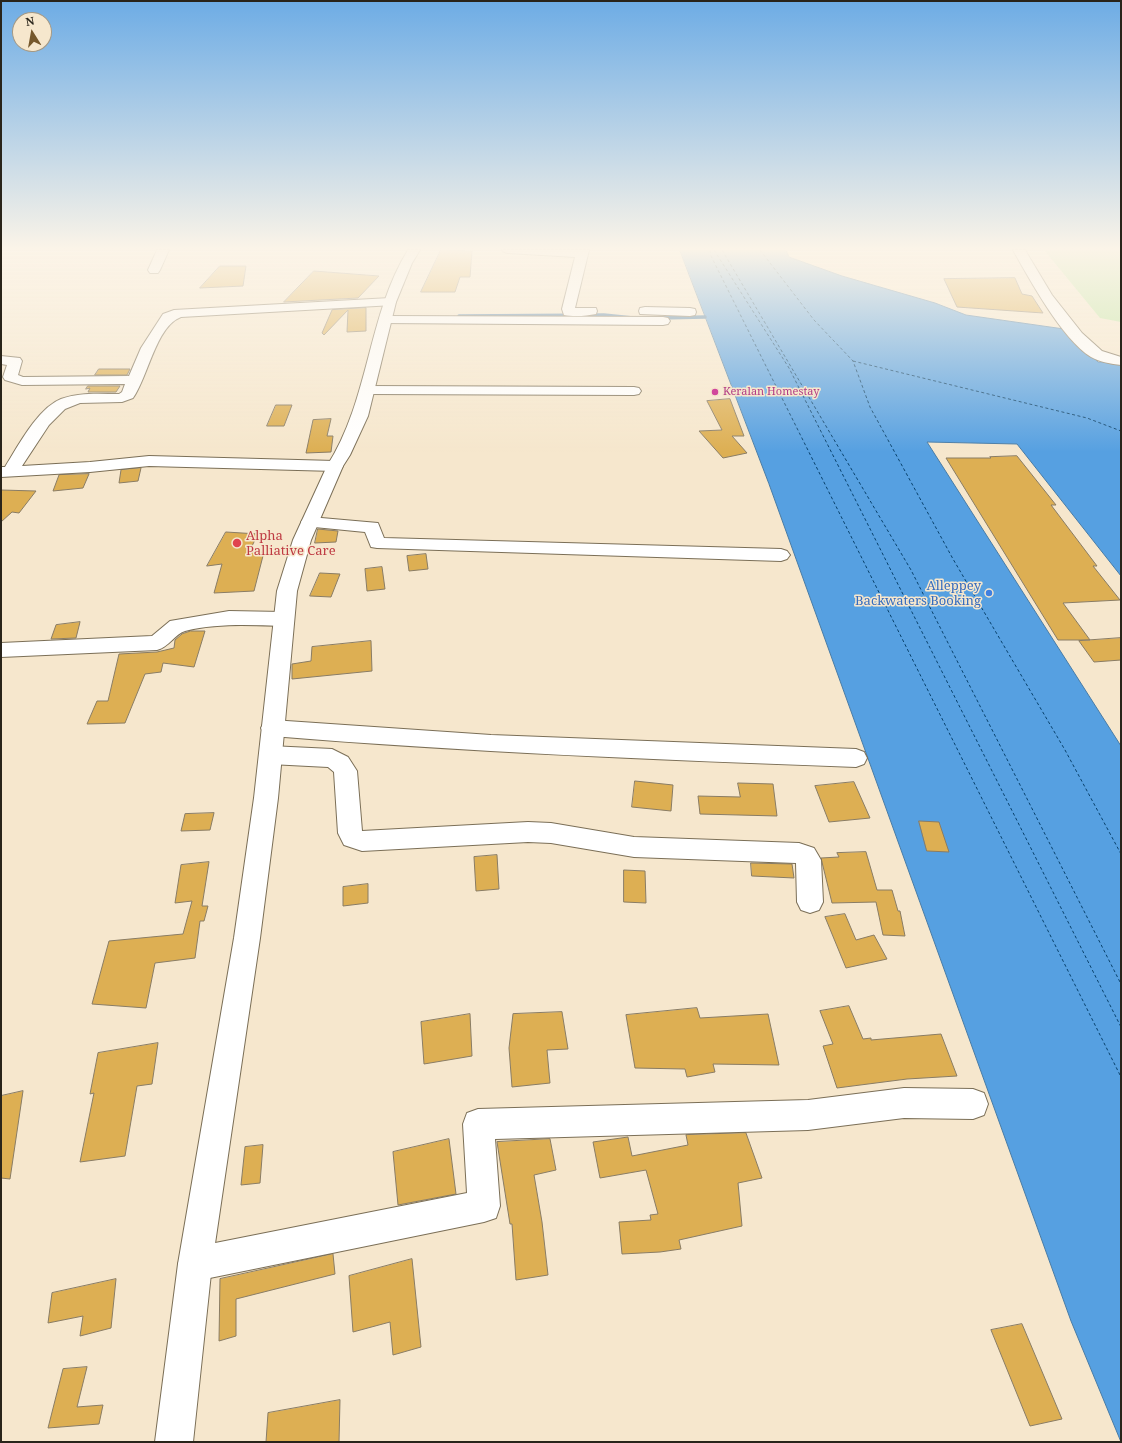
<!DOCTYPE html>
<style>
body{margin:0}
#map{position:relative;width:1122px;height:1443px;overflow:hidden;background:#f6e7cd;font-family:"Noto Serif",serif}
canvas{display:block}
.frame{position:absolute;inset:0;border:2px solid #29241a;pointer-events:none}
.north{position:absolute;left:12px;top:12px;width:40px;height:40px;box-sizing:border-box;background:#f6e7cd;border:1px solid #a49985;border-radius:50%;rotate:349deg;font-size:11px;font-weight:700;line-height:16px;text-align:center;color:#29241a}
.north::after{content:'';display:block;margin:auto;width:14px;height:18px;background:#76582c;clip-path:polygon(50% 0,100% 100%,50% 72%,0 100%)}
</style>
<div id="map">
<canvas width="1122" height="1443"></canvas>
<div class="frame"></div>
<div class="north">N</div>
</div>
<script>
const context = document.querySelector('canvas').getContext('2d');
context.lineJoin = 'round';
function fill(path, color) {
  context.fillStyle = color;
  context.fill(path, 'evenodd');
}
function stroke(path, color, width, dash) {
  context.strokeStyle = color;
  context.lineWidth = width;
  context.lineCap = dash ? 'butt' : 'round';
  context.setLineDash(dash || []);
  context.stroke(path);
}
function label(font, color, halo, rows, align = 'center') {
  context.font = font + ' "Noto Serif",serif';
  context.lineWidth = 3;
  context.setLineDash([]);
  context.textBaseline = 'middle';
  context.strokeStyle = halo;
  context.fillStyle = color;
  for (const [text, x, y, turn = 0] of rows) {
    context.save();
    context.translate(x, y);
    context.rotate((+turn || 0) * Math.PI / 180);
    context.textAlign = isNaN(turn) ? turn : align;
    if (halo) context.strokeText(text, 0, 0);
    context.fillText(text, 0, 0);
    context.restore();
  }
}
const green = new Path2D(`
 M1044 250H1121V322L1100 318Z`);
const water = new Path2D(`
 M680 250H786L789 257 842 276 935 303 966 315 1064 329 1098 362H1121V576L1017 444 927 442 1121 746V1442L1071 1321 769 484Z`);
const stream = new Path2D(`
 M459 316 604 315 633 318
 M659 318 705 317`);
const ferry = new Path2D(`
 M710 250 711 256 1121 1077
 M714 250 789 368 1121 1027
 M722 250 911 570 1121 984
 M760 250 814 320 853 361 870 407 953 559 1065 750 1121 854
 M853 361 1087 418 1121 431`);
const building = new Path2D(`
 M441 250 472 251 470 277H460L455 292H421Z
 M220 266H246L243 286 200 288Z
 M314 271 379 276 358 298 284 302Z
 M1015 278 1022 294 1032 296 1043 313 957 307 944 279Z
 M366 308V331L347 332 348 310 324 335 322 333 332 310Z
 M99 369H130L127 375H95Z
 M88 386H120L116 392H88L90 388 86 389Z
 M730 399 744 436H732L747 453 723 458 699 431 722 430 707 401Z
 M276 405H292L284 426H267Z
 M331 419 327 436H333L331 452 306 453 313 420Z
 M1017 456 1056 505H1051L1097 566H1093L1120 600 1063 603 1090 640H1058L946 458H991L990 457Z
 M141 468 138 481 119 483 121 470Z
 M89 474 83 488 53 491 59 475Z
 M1 490 36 491 19 513 12 512 1 522Z
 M318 529 338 531 336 542 315 543Z
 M226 532 258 534 249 552H264L254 591 214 593 222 564 207 566Z
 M426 554 428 569 409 571 407 556Z
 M382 567 385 589 367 591 365 569Z
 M320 573 340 574 331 597 310 596Z
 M80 622 76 638 51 639 56 625Z
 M191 631H205L194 667 163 663 161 672 145 674 125 723 87 724 97 701H108L119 654 157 652 174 648 175 640 182 634Z
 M1121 638V660L1094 662 1079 641Z
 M371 641 372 671 292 679V664L311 661 312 647Z
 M635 781 673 785 671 811 632 807Z
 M854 782 870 818 829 822 815 786Z
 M738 783 773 784 777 816 700 814 698 796 740 797Z
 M214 813 210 830 181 831 185 814Z
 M919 821 939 822 949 852 927 851Z
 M866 852 877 890H892L898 911H900L905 936 883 935 876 902 832 903 821 858 839 857 837 853Z
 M497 855 499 889 476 891 474 857Z
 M209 862 202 906H208L204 921H200L195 958 155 963 146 1008 92 1004 109 941 183 934 192 901 175 903 181 865Z
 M751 863 792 864 794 878 752 876Z
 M624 870 645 871 646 903 624 902Z
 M368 884V903L343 906V887Z
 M845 914 856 940 874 935 887 959 846 968 825 917Z
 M849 1006 863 1039 871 1038V1040L941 1034 957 1076 907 1079 837 1088 823 1046 833 1044 820 1011Z
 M697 1008 700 1018 768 1014 779 1065 713 1064 715 1072 687 1077 685 1069 635 1068 626 1015Z
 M562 1012 568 1049 547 1050 550 1083 512 1087 509 1048 513 1014Z
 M470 1014 472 1056 424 1064 421 1022Z
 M158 1043 152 1084 137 1086 125 1156 80 1162 94 1093 90 1094 98 1053Z
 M23 1091 10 1179 1 1178V1096Z
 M746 1133 762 1178 738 1183 742 1226 679 1240 681 1249 660 1252 622 1254 619 1222 651 1220 650 1215 658 1214 646 1170 600 1178 593 1142 628 1137 632 1156 688 1145 686 1135Z
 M449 1139 456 1194 398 1205 393 1152Z
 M550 1139 556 1170 534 1175 542 1222 548 1275 516 1280 512 1224H510L497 1142Z
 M263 1145 260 1183 241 1185 245 1147Z
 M333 1254 335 1274 236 1299V1336L219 1341 220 1279Z
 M412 1259 421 1347 393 1355 390 1322 353 1332 349 1276Z
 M116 1279 111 1328 80 1336 83 1316 48 1323 52 1293Z
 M1022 1324 1062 1419 1030 1426 991 1330Z
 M87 1367 77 1407 103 1405 99 1424 48 1428 63 1369Z
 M340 1400 339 1442H266L268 1413Z`);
const minor = new Path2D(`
 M157 250H169L160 270 158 273H150L148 270Z
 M502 250H589L575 308H596L597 311 596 314C586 316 574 317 564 315L562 309 575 257 508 253 504 252Z
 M1013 250H1025L1052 295 1082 333 1102 351 1121 357V365C1111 364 1100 362 1091 357 1062 339 1030 280 1013 250Z
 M390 298 394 299 396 302 394 305 181 317C156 326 148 377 133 398L122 402 80 403 65 409 49 425 22 466 90 462 149 456 335 461 341 463 343 466 341 469 335 471 149 466 90 472 1 477V467H5C18 446 38 408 61 399 80 392 100 394 119 394L122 392 125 384 22 385 5 380 3 377 7 365 1 364V356L20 358 22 361 18 375 23 377 129 376 141 348 163 314 174 310Z
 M645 307 690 308 695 309 696 312 695 315 690 316 640 314 639 311 640 308Z
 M386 316 663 317 668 318 670 321 668 324 663 325 381 323 379 320 381 317Z
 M367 386 634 387 639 388 641 391 639 394 634 395 367 394 362 393 360 390 362 387Z
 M310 517 378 523 384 538 781 549 787 551 790 555 787 559 781 561 377 548 371 547 365 532 304 526 301 522 304 518Z
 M229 611 283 612 290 614 293 619 290 624 283 626C250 625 217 623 185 631 175 634 169 647 157 650L1 657V643L152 636 170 621Z
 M272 720 491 735 856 749 864 752 867 758 864 764 856 767C661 760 466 752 272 736L264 734 261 728 264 722Z
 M270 746 332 749 348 757 357 771 362 831 528 822 551 823 634 837 799 843 814 848 821 860 823 902 819 910 810 913 801 910 797 902 796 863 634 857 551 843 528 842 362 851 344 845 338 833 334 772 328 767 270 764 262 761 259 755 262 749Z
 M904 1088 973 1089 984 1093 988 1104 984 1115 973 1119 904 1118 808 1130 495 1139 500 1206 496 1218 484 1222 195 1281 183 1276 178 1264 183 1252 195 1247 467 1193 463 1124 467 1113 478 1109 808 1100Z`);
const major = new Path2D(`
 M408 250H420L412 263 396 302 368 416 350 455 343 466 311 540 297 591 278 798 260 938 212 1264 193 1442H155L178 1264 234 938 254 798 277 591 293 540 327 466C370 399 367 316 408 250Z`);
const markers = [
 [715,392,4,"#d1479c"],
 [237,543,5,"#e0444e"],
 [989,593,4,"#3f7fe0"]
];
const farHotelnames = [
 ["Keralan Homestay",723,392]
];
const healthNames = [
 ["Alpha",246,536],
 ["Palliative Care",246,551]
];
const shopNames = [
 ["Alleppey",981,586],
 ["Backwaters Booking",981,601]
];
fill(green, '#bee6a2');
fill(water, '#56a0e1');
stroke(water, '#487ba5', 1);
stroke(stream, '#487ba5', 3.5);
stroke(ferry, '#08416c', 1, [3, 2.5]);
fill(building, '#ddaf53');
stroke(building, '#897c64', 1);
stroke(minor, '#7b6f57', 2);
stroke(major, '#7b6f57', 2);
fill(minor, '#fff');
fill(major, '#fff');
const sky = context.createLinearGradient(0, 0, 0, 452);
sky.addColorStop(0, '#6dace5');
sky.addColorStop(0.55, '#fbf4e8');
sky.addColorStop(1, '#fbf4e800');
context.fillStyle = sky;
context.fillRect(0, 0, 1122, 452);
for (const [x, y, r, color] of markers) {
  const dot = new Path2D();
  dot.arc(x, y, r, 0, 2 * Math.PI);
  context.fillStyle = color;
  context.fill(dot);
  stroke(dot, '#f6e7cd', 1.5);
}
label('11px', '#b23c85', '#f6e7cd', farHotelnames, 'left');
label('13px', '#be3a42', '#f6e7cd', healthNames, 'left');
label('13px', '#366cbe', '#f6e7cd', shopNames, 'right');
</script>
